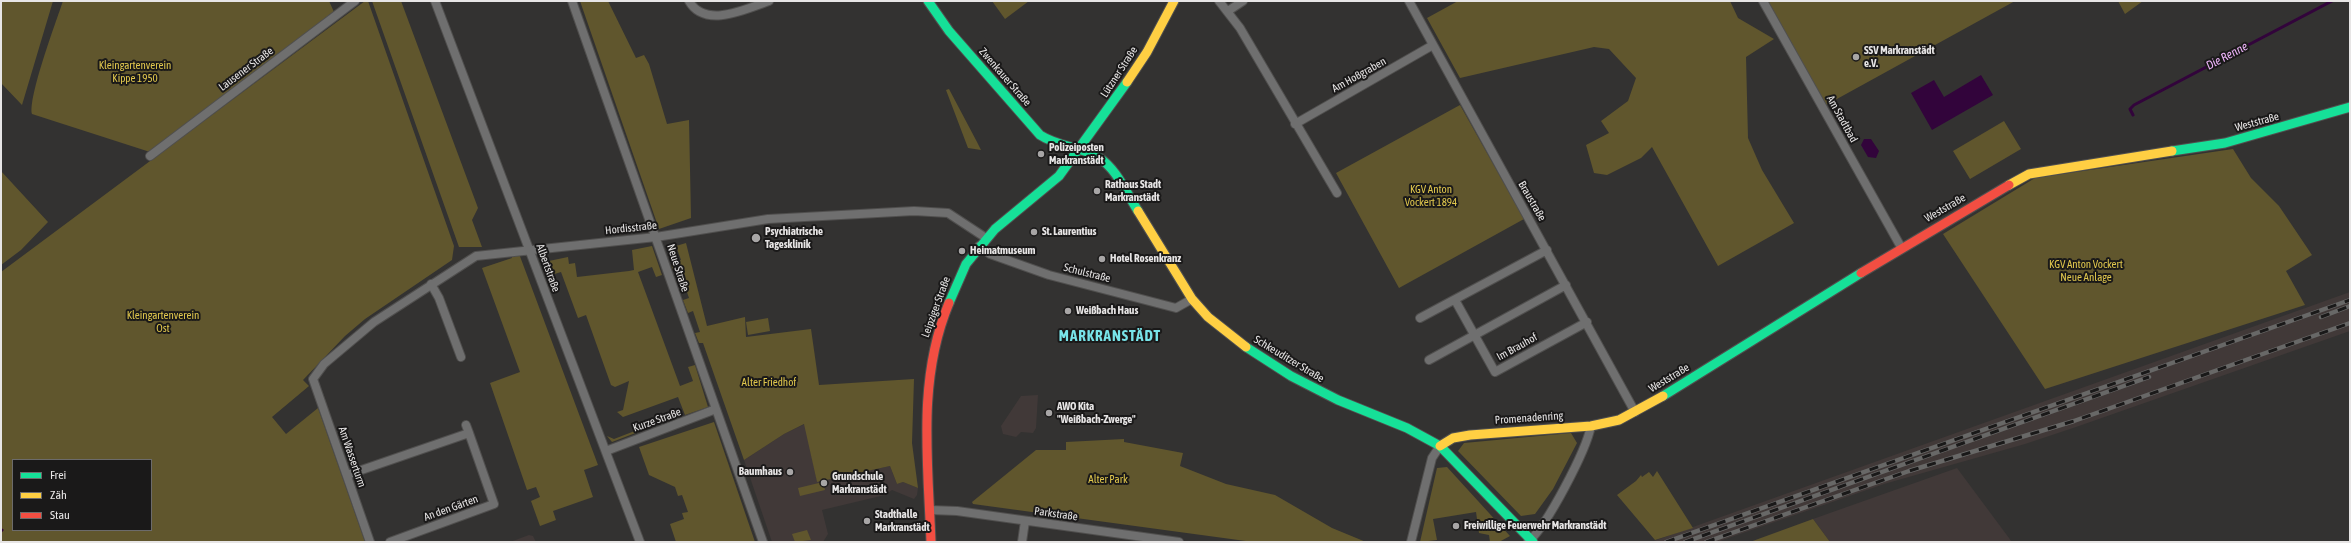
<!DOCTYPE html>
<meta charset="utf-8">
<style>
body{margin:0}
#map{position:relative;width:2351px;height:543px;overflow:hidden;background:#333231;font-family:"Asap Condensed",sans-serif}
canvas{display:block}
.frame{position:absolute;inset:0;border:2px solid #e7e5e5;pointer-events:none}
.legend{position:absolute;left:12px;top:459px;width:140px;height:72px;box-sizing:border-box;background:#1a1919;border:1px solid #6c6b6b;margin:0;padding:5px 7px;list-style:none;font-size:12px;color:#e7e5e5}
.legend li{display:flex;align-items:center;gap:8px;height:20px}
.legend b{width:20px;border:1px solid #6c6b6b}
</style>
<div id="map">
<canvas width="2351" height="543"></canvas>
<div class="frame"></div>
<ul class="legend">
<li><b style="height:5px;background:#16e098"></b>Frei</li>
<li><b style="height:5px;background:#ffcf43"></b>Zäh</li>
<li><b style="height:5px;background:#f24e42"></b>Stau</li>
</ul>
</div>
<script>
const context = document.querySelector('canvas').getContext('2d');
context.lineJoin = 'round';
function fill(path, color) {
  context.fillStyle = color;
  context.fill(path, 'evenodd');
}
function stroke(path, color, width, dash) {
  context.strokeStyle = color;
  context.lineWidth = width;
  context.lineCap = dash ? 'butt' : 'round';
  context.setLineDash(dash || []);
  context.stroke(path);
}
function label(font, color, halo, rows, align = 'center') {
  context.font = font + ' "Asap Condensed",sans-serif';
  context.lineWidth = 4;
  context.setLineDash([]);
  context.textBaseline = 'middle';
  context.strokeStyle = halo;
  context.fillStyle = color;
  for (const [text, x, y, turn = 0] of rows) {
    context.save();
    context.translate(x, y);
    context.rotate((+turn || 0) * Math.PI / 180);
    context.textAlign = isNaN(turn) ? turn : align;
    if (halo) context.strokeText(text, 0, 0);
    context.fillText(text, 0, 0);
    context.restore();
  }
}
const built = new Path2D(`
 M2350 292V331L2076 427 2025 444 1884 484 1717 542H1651Z
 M1038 395 1036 428 1033 433 1021 432 1016 437 1003 434 1001 426 1021 396Z
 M805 424 817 481 890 466 897 484 903 482 918 488 917 495 914 499 892 490 885 495 822 510 828 534 823 542H772L744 460 784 434Z
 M1957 468 2012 542H1830L1813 519Z
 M529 535 533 536 536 542H510Z`);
const green = new Path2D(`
 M1 1H53L22 105 1 83Z
 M63 1H329L334 12 329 15 330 18 150 152 32 114C28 97 56 22 63 1Z
 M365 1H368L454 246 452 260 365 319 345 336 303 380 309 386 272 417 286 434 318 408 365 542H1V272ZM13 460H151V530H13Z
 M372 1H401L478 208 472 220 482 247H459Z
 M580 1H608L636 58 644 55 649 64 667 124 689 120 691 218 659 229Z
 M992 1H1029L1005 19Z
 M1458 1H1730L1738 18 1774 39 1746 57 1748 138 1762 170 1794 223 1718 266 1652 147 1641 158 1607 175 1594 173 1586 145 1609 133 1601 121 1628 101 1636 78 1609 49 1594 47 1460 78 1427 18Z
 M1768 1H2015L1826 105Z
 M2118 1H2143L2125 14Z
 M949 89 977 142 981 150 968 148 946 90Z
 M1460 105 1524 219 1399 288 1336 173Z
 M2004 121 2021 149 1970 179 1953 151Z
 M2233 149 2251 178 2279 206 2312 255 2286 271 2305 305 2045 389 1943 234 2035 178Z
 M1 171 48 222 21 250 1 265Z
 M686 243 707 326 745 317 746 337 811 329 819 385 914 379 912 443 918 488 903 482 897 484 890 466 817 482 804 424 784 434 744 460 703 343H699L695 333 700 332 693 311 688 313 683 300 689 298 679 269 673 270 671 264 681 260 676 246Z
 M652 246 662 275 656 277 652 267 638 272 680 386 693 381 688 367 695 365 708 407 685 415 678 397 623 417 617 412 623 410 629 381 615 387 611 385 586 315 578 318 561 272 548 276 544 262 568 257 569 264 575 263 577 277 629 271 634 270 632 250Z
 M518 251 598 465 584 470 593 497 553 511 556 520 540 526 531 501 540 497 536 487 527 490 490 383 520 372 482 268 512 258 511 252Z
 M768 318 770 331 748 335 746 322Z
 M714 422 755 542H676L670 524 684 519 682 513 688 512 682 495 678 496 675 487 649 475 639 447Z
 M645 427 646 429 612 442 607 436 614 439Z
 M1571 433 1577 443 1553 489 1535 514 1521 516 1458 451 1464 443Z
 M1124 439V442L1183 453 1180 466 1226 484 1275 495 1332 528 1366 542H1253L973 504 972 502 1036 450H1066V442Z
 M1447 467 1510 536 1499 542H1490L1489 535 1479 533 1476 512 1433 519 1437 540 1420 542 1437 468Z
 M1657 471 1693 528 1655 540 1617 495 1636 481 1641 475 1642 477 1649 472 1653 477Z
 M823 482 825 490 800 496 798 488Z
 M1813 519 1830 542H1750Z
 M807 530 811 540 795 542 792 534Z`);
const water = new Path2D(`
 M1981 75 1993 95 1932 130 1911 93 1934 80 1944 97Z
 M1864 139H1871L1879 151 1876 158 1868 157 1861 145Z`);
const stream = new Path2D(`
 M2133 115 2130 109 2134 105 2332 1
 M1 531 2 530`);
const street = new Path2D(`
 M435 1 640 542
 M572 1 763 542
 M689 1C705 29 746 9 769 1
 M1219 1 1240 28 1337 193
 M1409 1 1635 412
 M1763 1 1901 247
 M1228 11 1243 1
 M1295 124 1433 45
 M150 156 355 1
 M979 246 990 254 1049 275 1176 308 1192 299
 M431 284 439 298 461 357
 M1455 300 1495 372 1587 322
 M1420 318 1547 250
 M1429 360 1566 285
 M466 425 469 433
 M606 451 716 409
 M347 475 469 433 494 504 390 542
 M930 510 957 511 1179 542
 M370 542 313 379 324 364 374 322 476 256 656 237 768 219 914 211 948 213 986 238
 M1022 542 1025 521
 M1411 542 1432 458 1440 446
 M1528 542C1547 526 1586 451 1591 426`);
const fast = new Path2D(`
 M928 1 949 31 1040 135C1058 147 1082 147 1098 157 1116 168 1126 192 1138 211
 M2172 151 2225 143 2350 107
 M949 303 966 264 995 229 1059 176 1127 82
 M1246 347 1291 376 1338 400 1407 428 1440 446 1533 542
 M1663 396 1861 273`);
const slow = new Path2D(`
 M1127 82 1147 52 1174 1
 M2009 185 2029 174 2172 151
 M1138 211 1192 299 1208 317 1246 347
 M1440 446 1453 438 1470 435 1591 426 1619 420 1663 396`);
const jam = new Path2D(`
 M1861 273 2009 185
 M931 542C928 462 917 379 949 303`);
const rail = new Path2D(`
 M2321 317 2350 306
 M1666 542 2350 300
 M1685 542 2149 377
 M1706 542 1909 471 2074 421 2350 323`);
const markers = [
 [1856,57,4,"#a8a6a6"],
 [1041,154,4,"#a8a6a6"],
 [1097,191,4,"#a8a6a6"],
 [1034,232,4,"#a8a6a6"],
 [756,238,5,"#a8a6a6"],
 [962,251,4,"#a8a6a6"],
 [1102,259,4,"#a8a6a6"],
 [1068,311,4,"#a8a6a6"],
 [1049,413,4,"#a8a6a6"],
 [790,472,4,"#a8a6a6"],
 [824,483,4,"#a8a6a6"],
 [867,521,4,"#a8a6a6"],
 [1456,526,4,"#a8a6a6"]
];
const poiNames = [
 ["SSV Markranstädt",1864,51],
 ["e.V.",1864,64],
 ["Polizeiposten",1049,148],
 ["Markranstädt",1049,161],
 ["Rathaus Stadt",1105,185],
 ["Markranstädt",1105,198],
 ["Psychiatrische",765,232],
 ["Tagesklinik",765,245],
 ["St. Laurentius",1042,232],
 ["Heimatmuseum",970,251],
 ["Hotel Rosenkranz",1110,259],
 ["Weißbach Haus",1076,311],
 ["AWO Kita",1057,407],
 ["\"Weißbach-Zwerge\"",1057,420],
 ["Baumhaus",782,472,"right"],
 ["Grundschule",832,477],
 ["Markranstädt",832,490],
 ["Stadthalle",875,515],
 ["Markranstädt",875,528],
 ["Freiwillige Feuerwehr Markranstädt",1464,526]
];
const parkNames = [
 ["Kleingartenverein",135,66],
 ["Kippe 1950",135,79],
 ["KGV Anton",1431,190],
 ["Vockert 1894",1431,203],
 ["KGV Anton Vockert",2086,265],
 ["Neue Anlage",2086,278],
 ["Kleingartenverein",163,316],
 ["Ost",163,329],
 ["Alter Friedhof",769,383],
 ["Alter Park",1108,480]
];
const streetNames = [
 ["Lausener Straße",246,69,-37],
 ["Lützner Straße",1119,72,-57],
 ["Am Hoßgraben",1359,75,-29],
 ["Zwenkauer Straße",1005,77,49],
 ["Am Stadtbad",1842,119,61],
 ["Weststraße",2257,122,-15],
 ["Braustraße",1532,201,60],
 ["Weststraße",1945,208,-30],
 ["Hordisstraße",631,228,-6],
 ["Albertstraße",548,268,70],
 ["Neue Straße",678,268,72],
 ["Schulstraße",1087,273,14],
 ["Leipziger Straße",936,307,-70],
 ["Im Brauhof",1517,347,-29],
 ["Schkeuditzer Straße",1289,359,31],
 ["Weststraße",1669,378,-31],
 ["Promenadenring",1529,418,-4],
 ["Kurze Straße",657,420,-20],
 ["Am Wasserturm",352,457,71],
 ["An den Gärten",451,508,-20],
 ["Parkstraße",1056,514,8]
];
const waterNames = [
 ["Die Renne",2227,56,-28]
];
const districtNames = [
 ["MARKRANSTÄDT",1110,336]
];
fill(built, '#413938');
fill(green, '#60562d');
fill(water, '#32043b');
stroke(stream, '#32043b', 3);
stroke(street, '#504f4e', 10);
stroke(fast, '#504f4e', 11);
stroke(slow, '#504f4e', 11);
stroke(jam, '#504f4e', 11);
stroke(street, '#6f6f6f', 8);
stroke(fast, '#16e098', 9);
stroke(slow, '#ffcf43', 9);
stroke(jam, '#f24e42', 9);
stroke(rail, '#686867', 4.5);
stroke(rail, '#1a1919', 3, [9]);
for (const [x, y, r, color] of markers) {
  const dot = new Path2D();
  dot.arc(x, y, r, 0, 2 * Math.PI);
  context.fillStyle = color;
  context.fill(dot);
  stroke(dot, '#1a1919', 1.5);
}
label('bold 11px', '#e7e5e5', '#1a1919', poiNames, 'left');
label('11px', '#e2c84d', '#1a1919', parkNames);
label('11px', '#e7e5e5', '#1a1919', streetNames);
label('italic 12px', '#eeb4fa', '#1a1919', waterNames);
context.letterSpacing = '1px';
label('bold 15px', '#78e4e9', '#1a1919', districtNames);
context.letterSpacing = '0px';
</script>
